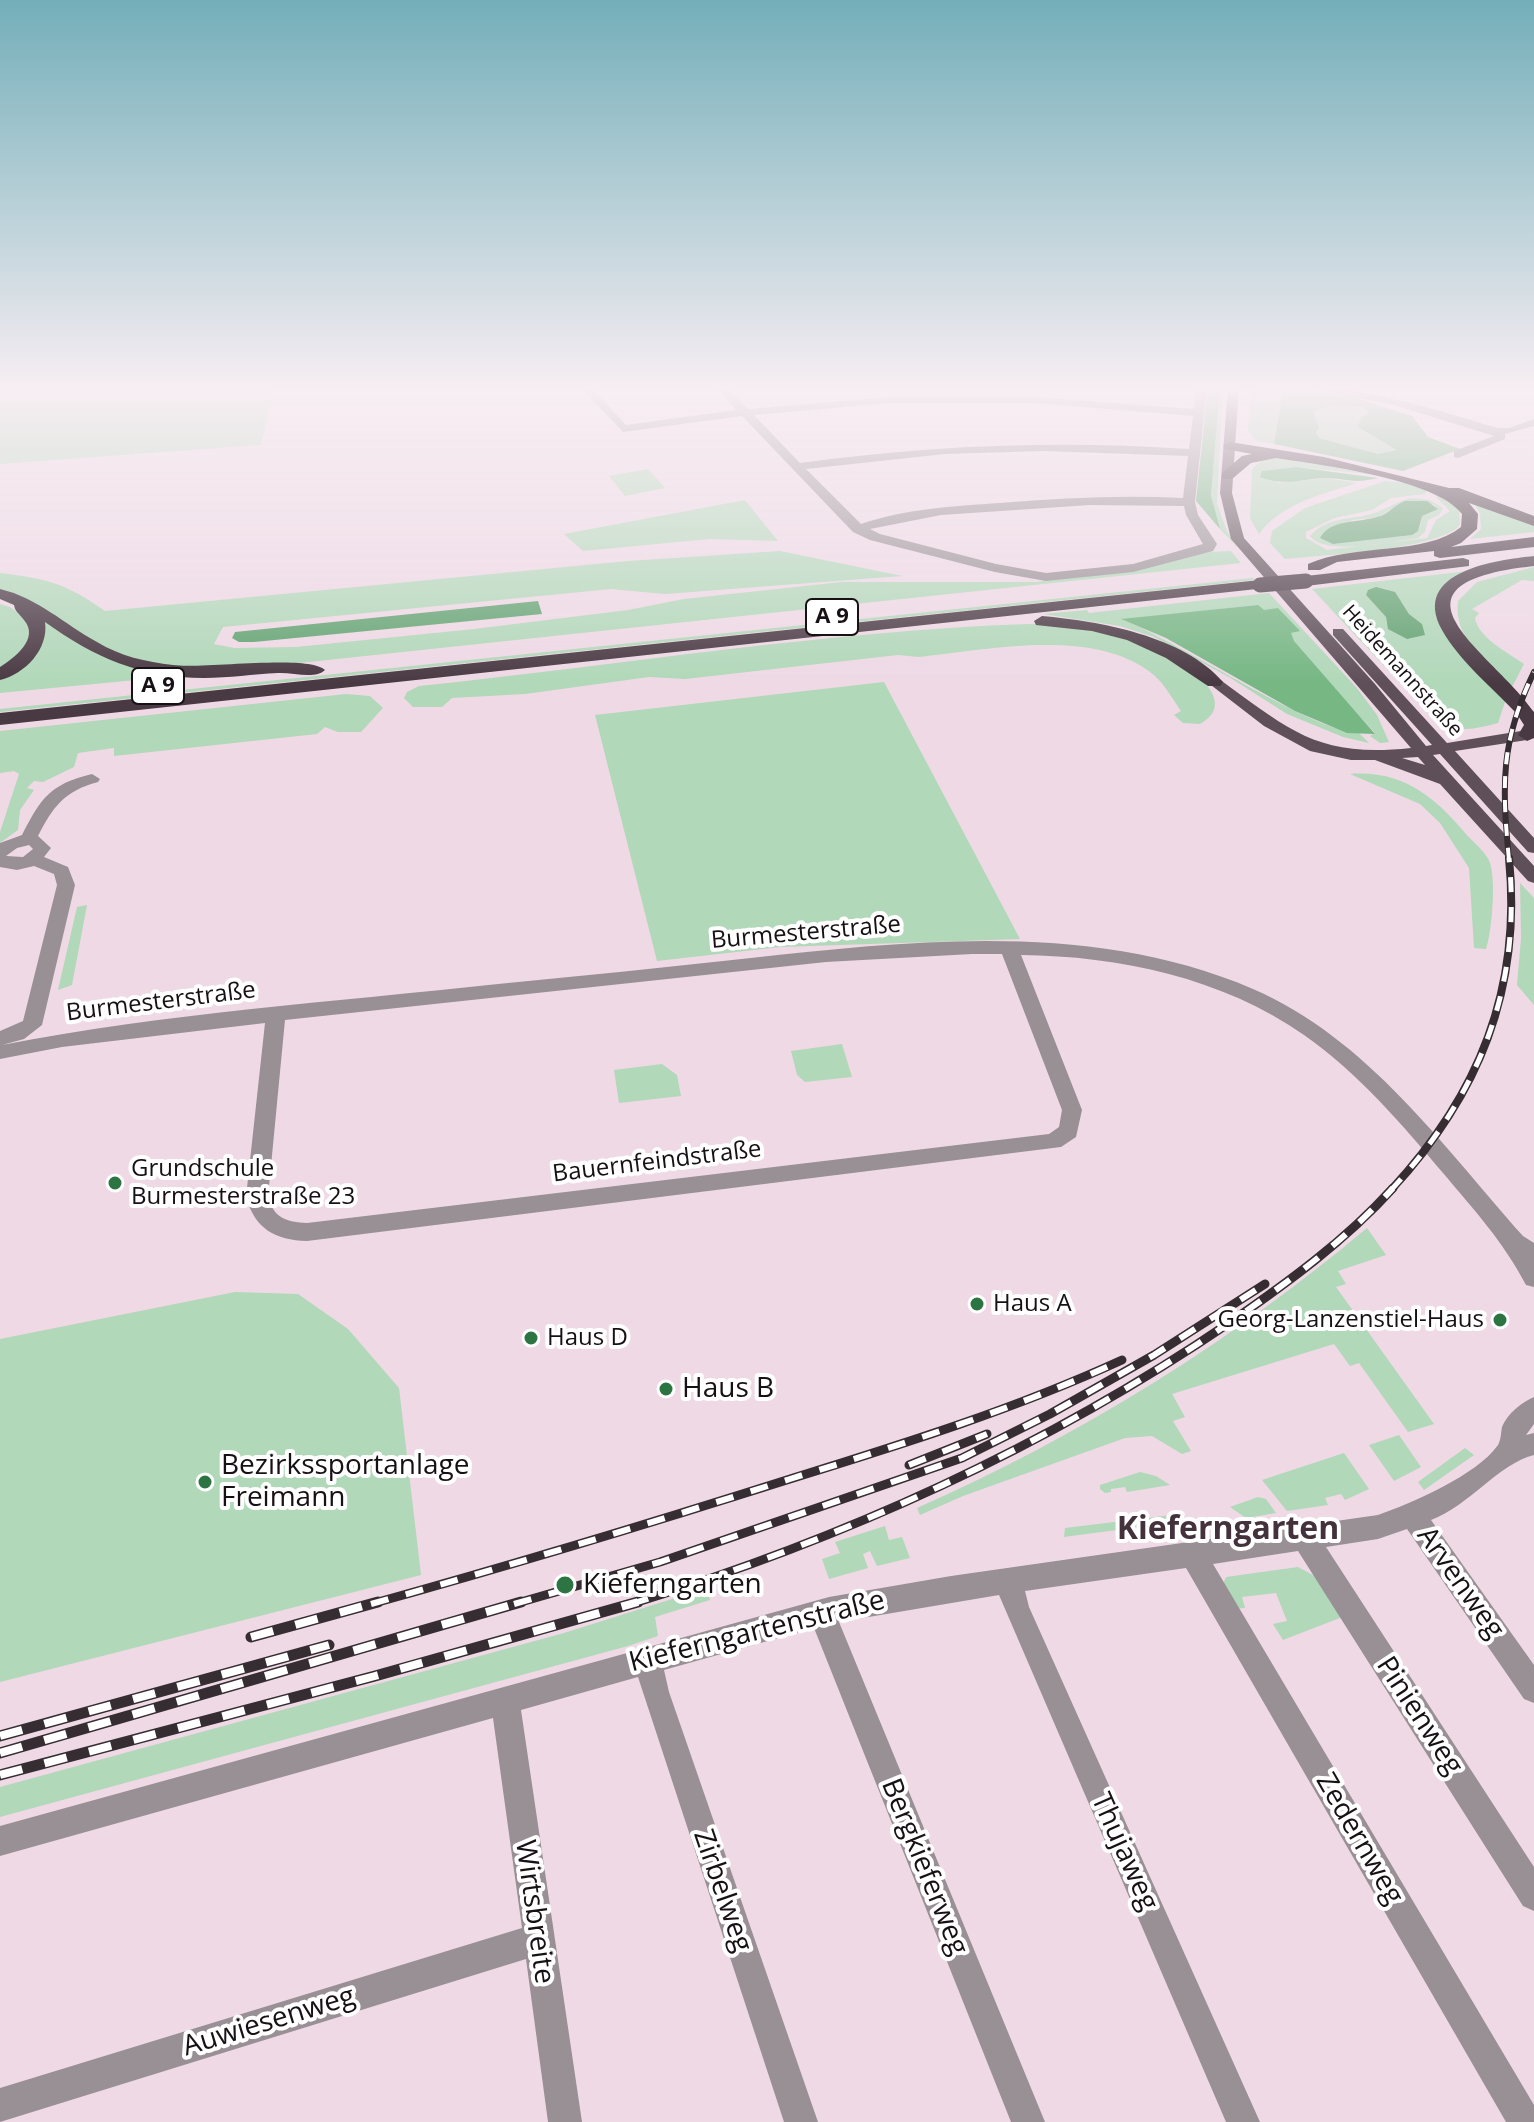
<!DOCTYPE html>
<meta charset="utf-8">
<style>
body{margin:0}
canvas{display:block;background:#eed9e5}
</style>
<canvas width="1534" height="2122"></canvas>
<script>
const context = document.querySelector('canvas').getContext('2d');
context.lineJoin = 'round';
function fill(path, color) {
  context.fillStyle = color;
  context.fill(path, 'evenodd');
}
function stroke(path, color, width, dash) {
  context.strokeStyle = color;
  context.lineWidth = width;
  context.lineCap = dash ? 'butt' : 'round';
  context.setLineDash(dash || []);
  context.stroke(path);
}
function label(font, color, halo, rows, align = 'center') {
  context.font = font + ' "Open Sans",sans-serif';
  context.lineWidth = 8;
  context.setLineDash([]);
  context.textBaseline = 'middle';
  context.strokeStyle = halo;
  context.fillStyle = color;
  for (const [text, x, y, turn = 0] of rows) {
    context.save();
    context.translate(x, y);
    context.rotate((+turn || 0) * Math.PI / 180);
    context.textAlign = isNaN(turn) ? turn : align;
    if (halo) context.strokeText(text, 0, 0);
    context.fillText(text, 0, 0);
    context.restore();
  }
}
const green = new Path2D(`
 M0 386H274L261 445 0 464Z
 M1220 386H1223L1217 504 1227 531 1238 548 1220 529 1211 495Z
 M1252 386 1310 390 1282 395 1274 444 1255 441 1248 430Z
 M1328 405 1363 407 1371 414 1359 427 1398 450 1378 454 1319 438 1313 412Z
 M1276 456 1369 474 1296 467 1262 471 1278 483 1326 478 1357 483C1324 494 1281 503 1259 534L1250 518 1252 469 1263 459Z
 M648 469 665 488 625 496 609 476Z
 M1385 481 1406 483 1427 490 1425 494 1391 498 1372 510 1334 518 1306 532V538L1327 550 1427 538 1436 520 1450 511 1437 498 1436 493 1459 509 1460 525C1439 550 1321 555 1285 559L1270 543 1272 531 1305 508Z
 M1413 498 1430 500 1443 508 1439 515 1428 520 1425 532 1418 538C1393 541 1326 557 1310 536 1326 517 1350 520 1371 514 1386 510 1397 500 1413 498ZM1433 504 1437 508 1422 516 1420 526 1412 535 1333 544 1352 520 1379 517 1389 510Z
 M745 500 778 541 709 539 583 551 564 534Z
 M1475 505 1534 524V532L1470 539 1481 529 1480 513Z
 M780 551 902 576 665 594 611 589 223 627 214 644 234 648 296 647 474 629 628 610 684 599 842 582H1037L1206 552 1231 551 1241 563 290 664C241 665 156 676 113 653 73 632 45 603 0 592V573C48 579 65 583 105 611L628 561Z
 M1534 567V581L1522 580 1472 609 1479 613 1475 618C1478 638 1509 653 1524 664L1512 687C1487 663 1453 639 1458 601L1477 582Z
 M1468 571C1446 581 1434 592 1436 617L1507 696 1498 723C1476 729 1455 734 1434 719L1312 589ZM1366 595 1401 601 1409 614 1422 624H1387L1386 617Z
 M1253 578 1255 580 0 712V709Z
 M1269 593 1356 687 1377 715 1389 742 1380 743 1370 736 1375 733 1257 605 1123 620C1171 637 1322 738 1357 731L1369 743 1343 737 1287 714 1229 677 1154 637 1120 626 1043 614 1087 610 1089 613Z
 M0 604 10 607 28 620 30 643 0 672Z
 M39 614C88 656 116 664 178 676L0 693V680L42 643 45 631Z
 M1029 624C1050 625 1071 625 1091 628 1112 632 1136 641 1156 649 1180 659 1244 700 1200 724L1183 723 1174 715 1181 711C1173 700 1166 686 1155 676 1097 626 988 650 919 657L898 655 685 679 649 677 525 694 452 698 442 707H413L404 698 407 692 419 686C623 665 825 631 1029 624Z
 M884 682 1020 939 780 947 657 961 595 715Z
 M346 694 370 696 383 708 361 732H338L325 727 317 734 114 756V748L78 753 74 767 43 782 34 781 27 788 34 790 20 810 18 830 0 843V832L19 774 14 771 0 773V731Z
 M1350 774C1402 770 1434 796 1466 834 1473 842 1487 853 1490 863 1496 881 1492 931 1486 949L1474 948 1469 868 1440 823 1420 804Z
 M1520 883 1534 898V1005L1517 985 1521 938Z
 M87 905 72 985 58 990 77 907Z
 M842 1044 852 1077 805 1082 797 1075 791 1051Z
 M662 1064 677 1075 681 1096 619 1103 614 1070Z
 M1367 1228 1386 1255 1338 1271 1346 1284 1336 1287 1434 1424 1408 1432 1359 1363 1350 1366 1334 1344 1172 1394 1185 1417 1173 1421 1191 1451 1182 1454 1152 1436 1125 1438 963 1496 920 1515 917 1508C1080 1436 1231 1342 1367 1228Z
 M235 1292 298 1294 348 1329 399 1388 421 1575 0 1682V1339Z
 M1399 1435 1421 1467 1394 1481 1369 1445Z
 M1465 1448 1474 1455 1424 1490 1418 1482Z
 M1344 1453 1369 1489 1345 1500 1341 1494 1325 1498 1328 1505 1287 1511 1262 1480Z
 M1140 1472 1156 1476 1170 1485 1127 1492 1125 1487 1111 1489V1492L1105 1493 1100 1489V1485Z
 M1258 1497 1266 1499 1276 1513 1246 1518 1230 1507Z
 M1172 1515 1184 1521 1064 1537 1065 1528Z
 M885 1526 889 1540 902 1537 910 1558 877 1566 870 1551 863 1554 868 1568 829 1579 822 1559 840 1553 835 1542Z
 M1298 1567 1322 1580 1345 1616 1283 1640 1273 1624 1287 1621 1276 1593 1242 1597 1245 1608 1231 1609 1221 1589 1226 1577Z
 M707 1588 710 1600 655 1617 658 1636 628 1646 0 1817V1787L564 1633Z`);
const forest = new Path2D(`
 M1208 386H1220L1211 495 1220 529 1196 501Z
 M1310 390 1349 396 1412 416 1428 437 1460 449 1403 471 1274 444 1282 395 1287 391ZM1328 406 1363 407 1370 414 1361 417 1358 427 1397 450 1378 454 1319 438 1316 432 1319 428 1313 412Z
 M1296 467 1378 478C1350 485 1346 477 1322 478 1298 480 1284 486 1260 477L1262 471Z
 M1258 605 1264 610 1278 608 1300 631 1291 633 1294 641 1375 734 1347 733 1295 711 1166 638 1121 619Z`);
const water = new Path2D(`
 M1405 501H1427L1438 509 1422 516 1418 531 1412 535 1333 544 1320 538C1330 519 1358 523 1377 517 1388 515 1394 505 1405 501Z
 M1376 587 1395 592 1409 614 1422 624 1425 635 1407 639 1388 629 1386 617 1366 595 1368 590Z
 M538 601 542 614 254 642H239L232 638 235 632Z`);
const minor = new Path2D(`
 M579 386H590L626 425 736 410 715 386H726L748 409 889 397H1035L1194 409 1196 386H1207L1195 502 1198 515 1217 544 1213 551 1133 572 1046 581 995 572 870 540 853 532 742 416 623 432ZM889 403H1035L1193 416 1189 449C1058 440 929 445 800 463L754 415ZM1044 451 1188 456 1183 498C1122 495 1061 498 1000 503 953 506 905 509 861 524L806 469 945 454ZM1090 505 1184 506 1186 515 1203 544 1133 564 1046 573 996 564 880 534 870 529 941 515Z
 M1297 386C1365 386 1432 409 1498 428H1509L1534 419V426L1505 434V439L1458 458 1454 457V451L1494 436 1394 405Z
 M92 774 100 779 98 782C64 791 53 807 38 836L51 848 44 857 68 867 75 885 42 1025 24 1039 2 1045C165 1013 333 1002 498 984 582 976 667 967 751 958 917 940 1095 921 1253 989 1368 1039 1442 1145 1523 1236L1534 1243V1287L1526 1285C1503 1241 1474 1210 1443 1173 1401 1123 1358 1073 1304 1035 1223 978 1119 956 1021 955L1082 1110 1076 1137 1061 1147 307 1241C275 1240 255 1229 246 1197L265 1023 62 1047 0 1059V1031L23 1021 57 885 54 874 34 866 17 870 0 867V843L22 835C41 798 50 784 92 774ZM29 845 33 849 23 857 6 856 17 848ZM972 954H1002L1062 1110 1059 1127 1049 1134 307 1223C286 1222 274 1218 268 1197L285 1020 826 962Z
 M1534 1397V1424L1526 1435 1534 1433V1455C1498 1464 1469 1506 1431 1520L1534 1665V1703L1524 1699 1407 1529 1378 1539 1326 1547 1534 1867V1911L1523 1906 1298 1551 1213 1564 1534 2105V2122H1506L1186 1568 1025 1591 1029 1607 1260 2122H1226L999 1595 839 1622 1045 2122H1011L814 1628 664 1670 669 1692 818 2122H784L638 1677 521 1710 582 2122H548L526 1959 0 2122V2088L522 1928 493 1718 0 1856V1826L638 1650 648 1644 652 1646 829 1597 951 1576 1378 1515C1412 1503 1477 1475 1498 1445 1501 1440 1501 1432 1502 1427 1507 1414 1522 1402 1534 1397Z`);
const major = new Path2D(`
 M1228 386H1239L1232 493 1244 538 1375 684 1426 746 1432 745 1333 635V629H1343L1447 743 1527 730 1534 734 1533 738 1527 740 1455 751 1534 838V853L1528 852 1440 754 1433 755 1534 866V883L1528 881 1440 784 1375 760H1351L1310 751 1264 726 1207 682 1209 679H1219C1291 731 1318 758 1411 748L1231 539 1220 493ZM1418 757 1425 765 1402 758Z`);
const highway = new Path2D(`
 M1230 442 1324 457 1449 488H1459L1534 516V526L1469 503 1478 514 1477 529 1461 543 1451 547 1534 537V547L1440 558 1434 556V551L1337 562 1320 570H1308V564C1355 543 1425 556 1461 527L1462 514C1436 479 1321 465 1276 458L1251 463 1232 479H1222V473L1242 456 1252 454 1225 449 1223 446Z
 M1534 556V566C1368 584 1494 653 1534 712V738L1527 741 1518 735 1524 725 1517 714C1492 687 1460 662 1442 630 1410 571 1497 560 1534 556Z
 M1463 558 1469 560V566L1306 586 1298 581 1306 576Z
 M1260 580 1268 585 1266 588 0 725V713Z
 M0 589C38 598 64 624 97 642 120 656 146 662 173 665 203 669 309 654 325 670 315 680 292 672 278 673 253 674 229 678 204 678 141 678 95 658 45 622 49 649 25 674 0 680V667C14 658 40 639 24 620 19 613 15 612 14 605L0 599Z
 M1042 616C1099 621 1184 636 1223 682L1220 686H1208L1166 658 1127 640 1092 631 1036 625 1034 621Z`);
const railFar3 = new Path2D(`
 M1509 860C1502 785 1500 742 1534 672`);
const railFar2 = new Path2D(`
 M1391 1190C1479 1095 1522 989 1509 858`);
const railFar1 = new Path2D(`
 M909 1465 987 1434
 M371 1604C512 1565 651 1523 790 1479 903 1444 1015 1409 1122 1360
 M514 1604 660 1562 962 1458 1050 1414 1154 1355 1265 1284
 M631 1604C841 1540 1047 1447 1229 1323 1287 1283 1345 1241 1393 1188`);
const rail = new Path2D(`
 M251 1637 378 1602
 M0 1736 329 1645
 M0 1753 521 1602
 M0 1775 375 1676 638 1602`);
const highwayBridge = new Path2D(`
 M1260 585 1306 581`);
const markers = [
 [115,1183,8,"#2c7542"],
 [977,1304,8,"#2c7542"],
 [1500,1320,8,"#2c7542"],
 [531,1338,8,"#2c7542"],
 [666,1389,8,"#2c7542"],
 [205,1482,8,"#2c7542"],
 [565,1585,10,"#2c7542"]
];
const farStreetnames = [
 ["Heidemannstraße",1402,671,48]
];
const shields = [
 [832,617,52],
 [158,686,52]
];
const shieldNames = [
 ["A 9",832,617],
 ["A 9",158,686]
];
const streetNames = [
 ["Burmesterstraße",806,933,-5],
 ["Burmesterstraße",161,1002,-7],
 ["Bauernfeindstraße",657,1162,-7]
];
const poiNames = [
 ["Grundschule",131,1169],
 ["Burmesterstraße 23",131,1197],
 ["Haus A",993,1304],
 ["Georg-Lanzenstiel-Haus",1484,1320,"right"],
 ["Haus D",547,1338]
];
const nearPoinames = [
 ["Haus B",682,1389],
 ["Bezirkssportanlage",221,1466],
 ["Freimann",221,1498],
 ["Kieferngarten",583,1585]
];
const nearStreetnames = [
 ["Arvenweg",1460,1583,55],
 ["Kieferngartenstraße",757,1632,-14],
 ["Pinienweg",1419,1716,57],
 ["Zedernweg",1359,1839,60],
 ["Thujaweg",1124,1852,66],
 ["Bergkieferweg",924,1867,68],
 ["Zirbelweg",722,1891,71],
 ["Wirtsbreite",534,1912,82],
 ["Auwiesenweg",269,2022,-17]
];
const nearNeighbourhoodnames = [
 ["Kieferngarten",1228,1530]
];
fill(green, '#b1d8b9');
fill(forest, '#76b784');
fill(water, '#63a472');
fill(minor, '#999095');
fill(major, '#5e4f58');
fill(highway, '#493943');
stroke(railFar3, '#362d32', 6);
stroke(railFar2, '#362d32', 8);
stroke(railFar1, '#362d32', 9);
stroke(rail, '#362d32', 11);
stroke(railFar3, '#fff', 4, [12]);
stroke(railFar2, '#fff', 5, [15]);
stroke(railFar1, '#fff', 6, [18]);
stroke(rail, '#fff', 8, [23]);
stroke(highwayBridge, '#493943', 15);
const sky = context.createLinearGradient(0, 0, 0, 683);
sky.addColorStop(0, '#73aeb9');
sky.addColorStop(0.57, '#f7eef3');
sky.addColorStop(1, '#f7eef300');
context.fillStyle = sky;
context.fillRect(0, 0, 1534, 683);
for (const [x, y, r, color] of markers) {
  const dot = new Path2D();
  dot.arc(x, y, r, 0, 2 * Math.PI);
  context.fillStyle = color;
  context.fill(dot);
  stroke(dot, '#fff', 3);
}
label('20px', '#171014', '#fff', farStreetnames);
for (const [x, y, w] of shields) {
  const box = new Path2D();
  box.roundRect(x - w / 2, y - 18, w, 36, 6);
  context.fillStyle = '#fff';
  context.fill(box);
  stroke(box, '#171014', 2);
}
label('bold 22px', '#171014', null, shieldNames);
label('24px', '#171014', '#fff', streetNames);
label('24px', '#171014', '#fff', poiNames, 'left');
label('28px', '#171014', '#fff', nearPoinames, 'left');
label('28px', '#171014', '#fff', nearStreetnames);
label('bold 32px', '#43323c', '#fff', nearNeighbourhoodnames);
</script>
